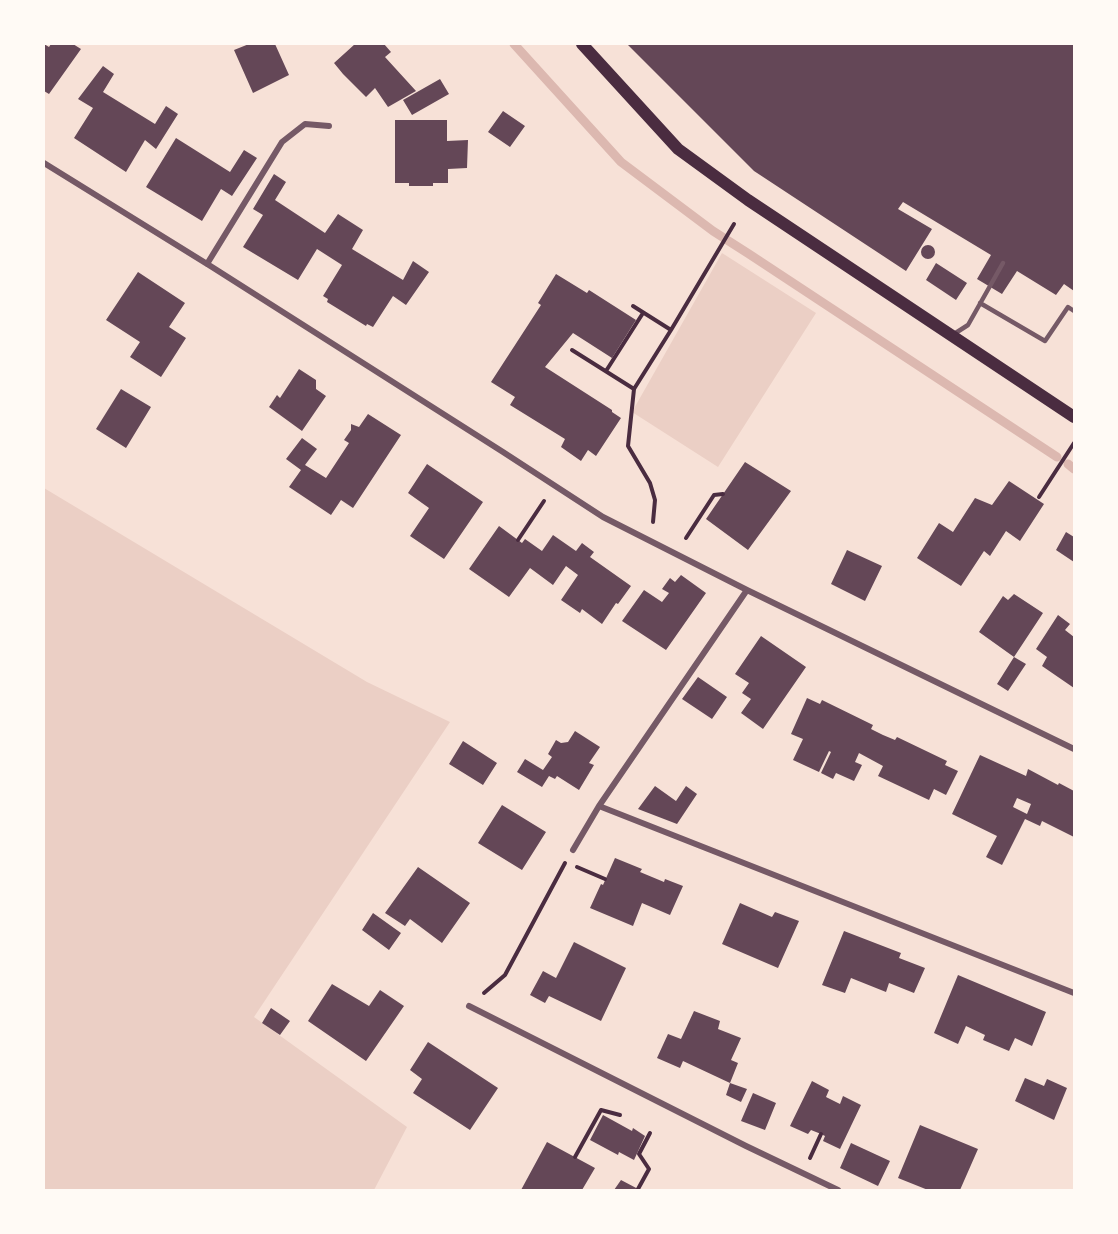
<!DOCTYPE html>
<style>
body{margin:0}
#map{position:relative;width:1118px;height:1234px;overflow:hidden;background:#f7e1d7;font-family:"Sofia Sans Condensed",sans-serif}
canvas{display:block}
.frame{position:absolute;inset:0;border:45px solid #fffaf5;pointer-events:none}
</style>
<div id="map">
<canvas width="1118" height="1234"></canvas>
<div class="frame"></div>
</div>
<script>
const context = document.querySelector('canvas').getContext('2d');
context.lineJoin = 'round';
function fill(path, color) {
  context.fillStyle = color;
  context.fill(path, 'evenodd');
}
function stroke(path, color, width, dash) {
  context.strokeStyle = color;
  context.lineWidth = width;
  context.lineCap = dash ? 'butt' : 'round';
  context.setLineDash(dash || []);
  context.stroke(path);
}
const green = new Path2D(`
 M722 253 816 313 718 467 632 412Z
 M44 488 367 682 450 722 254 1017 407 1127 374 1190H44Z`);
const stream = new Path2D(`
 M514 44 621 162 713 231 749 254 1057 457
 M1068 464 1074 469`);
const building = new Path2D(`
 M44 44 49 47 51 44H73L81 49 49 94 44 91Z
 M249 44H275L289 75 253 93 234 50Z
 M355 44H384L391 52 385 57 416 91 388 107 375 88 366 97 343 74 334 63Z
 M627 44H1074V291L1064 284 1056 295 1017 271 1002 294 977 279 991 255 903 202 898 209 932 229 906 271 754 171Z
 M103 66 114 74 103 92 155 124 166 106 178 114 156 149 145 140 126 172 74 138 93 108 78 99Z
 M440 79 449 94 412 115 403 100Z
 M503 111 525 126 510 147 488 132Z
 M395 120H447V141L468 140 467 168 448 169V183H433V186H409V183H395Z
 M176 138 230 172 244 150 257 158 232 196 221 189 202 221 146 187Z
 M274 174 286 182 275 200 325 233 338 214 363 230 352 249 403 280 413 261 429 272 406 305 393 296 373 327 367 324 366 326 327 302 328 299 323 296 342 265 317 249 298 280 243 247 263 215 253 209Z
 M921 252a7 7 0 1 1 14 0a7 7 0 1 1-14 0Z
 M936 263 967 283 956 300 926 280Z
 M138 272 185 303 169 327 186 338 161 377 130 357 140 342 106 320Z
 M556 274 587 293 589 290 636 320 612 358 573 333 545 367 612 410V412L621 418 596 456 588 450 581 461 561 447 565 439 510 405 515 397 491 382 541 305 538 303Z
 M299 369 316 380V389L326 396 302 431 269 407 277 395 280 398Z
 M121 389 151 407 126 448 96 429Z
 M368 414 401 435 353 508 341 500 331 515 289 487 301 470 286 459 302 438 317 449 305 465 326 478 349 443 344 440 351 430V424L359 427Z
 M745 462 791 491 748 550 706 519Z
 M427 464 483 502 444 559 410 536 429 508 408 493Z
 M1009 481 1044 504 1020 541 1006 531 990 556 984 551 961 586 917 558 939 523 953 532 975 498 992 505Z
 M499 526 522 543 525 539 542 551 553 535 576 551 582 543 594 552 590 557 631 586 618 604 616 603 602 624 582 609 580 613 561 600 578 575 566 566 553 585 530 568 509 597 469 569Z
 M1066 532 1074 537V562L1056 550Z
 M847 550 882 566 865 601 831 584Z
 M681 575 706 593 666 650 622 621 644 590 662 602 669 593 662 589 670 578 675 582Z
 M1014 594 1043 613 1014 657 1026 664 1008 691 997 684 1014 657 979 632 1003 596 1008 600Z
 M1058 615 1070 624 1065 630 1074 637V688L1042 666 1047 657 1036 649Z
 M761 636 806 667 763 729 741 713 751 699 742 693 749 683 735 674Z
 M698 677 727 697 712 719 682 699Z
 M807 698 820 704 822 700 873 725 871 729 883 735 895 740 897 737 947 761 945 765 958 771 946 795 934 789 929 800 878 776 883 766 859 753 855 762 862 765 854 781 836 773 833 779 821 773 831 752 829 751 819 772 793 760 803 739 791 734Z
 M575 731 600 747 589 763 594 765 579 790 557 776 555 779 549 776 542 787 517 772 525 759 543 770 552 757 548 754 556 740 561 743 568 742Z
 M463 741 497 763 483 785 449 764Z
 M980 755 1026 776 1028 769 1058 785 1059 783 1074 791V837L1042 821 1040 826 1025 819 1002 865 986 857 997 836 952 814ZM1017 798 1031 804 1027 814 1013 807Z
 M655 786 676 801 686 786 697 794 677 824 638 809Z
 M502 805 546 832 522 870 478 843Z
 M615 858 642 869 640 872 664 882 665 879 683 886 670 915 642 903 633 926 590 908 601 884 603 885Z
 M418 867 470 903 442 943 410 919 405 926 385 913Z
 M740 903 772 917 775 912 799 921 778 968 722 944Z
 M373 913 401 933 389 950 362 930Z
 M844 931 901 953 899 958 925 968 914 993 889 983 886 992 851 978 845 993 822 985Z
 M574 942 626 968 601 1021 549 996 545 1003 530 995 543 971 556 978Z
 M958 975 1046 1012 1032 1046 1015 1038 1009 1051 983 1040 985 1035 966 1026 958 1044 934 1033Z
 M332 984 369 1006 380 990 404 1006 366 1061 308 1021Z
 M271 1008 290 1021 280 1035 262 1023Z
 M694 1011 720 1021 718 1029 741 1038 731 1060 738 1063 730 1083 683 1061 680 1068 657 1058 668 1034 681 1039Z
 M428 1042 498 1088 470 1130 413 1093 422 1079 410 1070Z
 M1025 1078 1044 1086 1047 1079 1067 1088 1054 1120 1015 1101Z
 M812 1081 829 1090 826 1097 840 1104 843 1096 861 1105 840 1149 823 1141 825 1136 821 1134 811 1130 808 1134 790 1126Z
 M730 1083 747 1089 741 1102 726 1095Z
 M753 1093 776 1103 765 1130 741 1121Z
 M603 1115 632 1131 633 1128 645 1136 634 1160 619 1152 618 1155 590 1140Z
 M920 1125 978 1149 960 1190H928L898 1178Z
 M547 1142 595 1168 582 1190H521Z
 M851 1143 890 1161 878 1186 840 1168Z
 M621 1180 640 1190H614Z`);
const path = new Path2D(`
 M633 306 671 330
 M572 350 634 389 671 330 734 224
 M606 371 643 313
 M634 389 628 446 650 483 655 500 653 522
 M1039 497 1074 443
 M686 538 714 495 723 494
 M518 540 544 501
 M577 867 605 879
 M484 993 505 975 565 863
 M575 1157 601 1110 620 1115
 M810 1158 821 1134
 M638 1189 649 1169 639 1154 650 1133`);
const service = new Path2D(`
 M980 303 1045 341 1068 307 1074 311
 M954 334 968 325 1003 263`);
const minor = new Path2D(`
 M44 163 212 267 503 452 603 517 747 590 1074 749
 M207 264 282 142 305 124 329 126
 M599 806 1074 993
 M573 850 599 806 747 590
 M469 1006 746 1146 838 1190`);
const secondary = new Path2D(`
 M582 44 678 149 748 200 1074 417`);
fill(green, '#ebcfc5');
stroke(stream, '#dcb8b0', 9);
fill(building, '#644757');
stroke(path, '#4a2c40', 4);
stroke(service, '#755966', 4.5);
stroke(minor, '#755966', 6);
stroke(secondary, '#4a2c40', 12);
</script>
